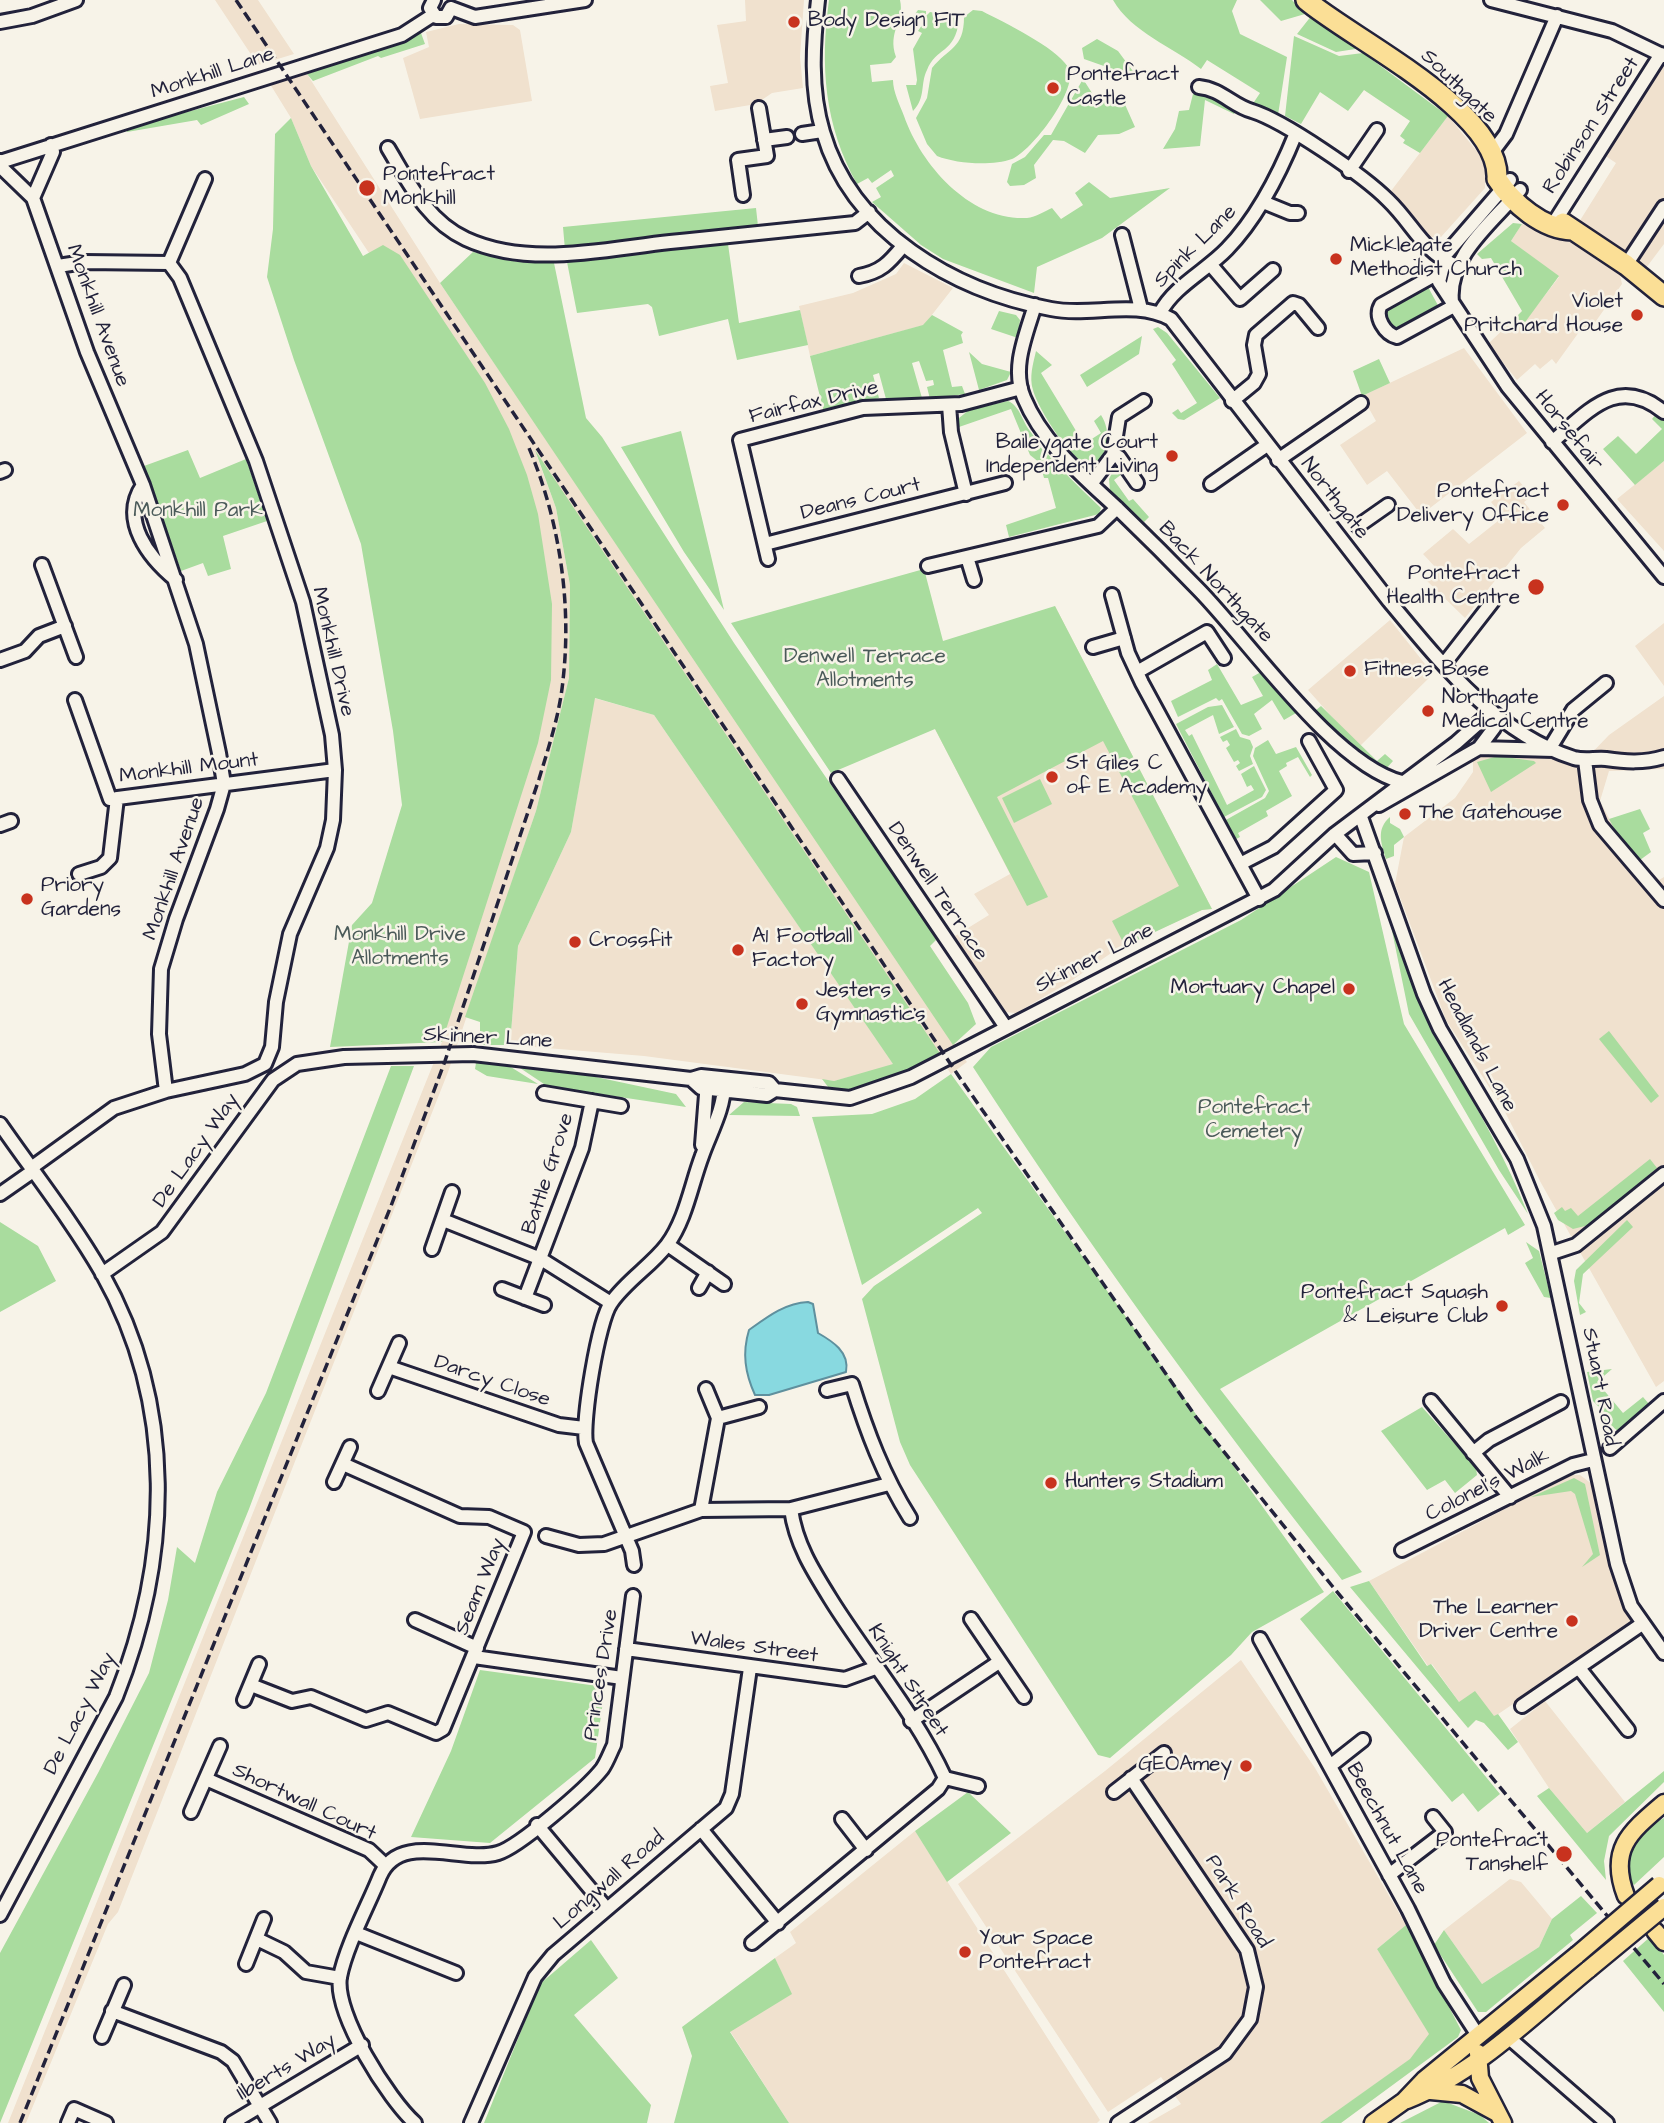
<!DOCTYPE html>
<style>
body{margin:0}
canvas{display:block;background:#f7f3e8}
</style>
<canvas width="1664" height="2123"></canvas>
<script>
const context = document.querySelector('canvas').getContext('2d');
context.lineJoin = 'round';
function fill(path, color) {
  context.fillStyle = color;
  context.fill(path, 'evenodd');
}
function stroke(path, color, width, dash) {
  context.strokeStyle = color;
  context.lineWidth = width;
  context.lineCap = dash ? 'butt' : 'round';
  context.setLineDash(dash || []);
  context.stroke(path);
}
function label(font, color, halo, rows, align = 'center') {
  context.font = font + ' "Architects Daughter",sans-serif';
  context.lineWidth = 5;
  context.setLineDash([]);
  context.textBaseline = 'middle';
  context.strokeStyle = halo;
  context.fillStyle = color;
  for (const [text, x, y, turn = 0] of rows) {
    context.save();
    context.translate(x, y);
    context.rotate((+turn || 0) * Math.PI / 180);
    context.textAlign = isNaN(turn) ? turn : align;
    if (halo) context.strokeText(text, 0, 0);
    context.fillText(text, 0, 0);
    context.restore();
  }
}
const built = new Path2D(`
 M215 0H258L294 54 258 65Z
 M745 0H804L800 57 803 88 772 93 756 104 715 111 710 86 728 83 717 25 746 21Z
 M459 24 513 25 520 30 532 101 420 119 403 58 429 47 426 32Z
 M1664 62V244L1646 268 1579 222 1616 163 1601 153Z
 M307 74 440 283 967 1062 951 1074 536 454 556 508 570 585 569 678 536 811 448 1072 118 1912 108 1924 26 2123H8L442 1042 483 893 369 253 311 166 291 118 270 84Z
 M1448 116 1485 161V188L1441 237H1430L1391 191Z
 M1522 224 1581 245 1619 271 1622 284 1589 331 1579 332 1556 364 1552 359 1540 369 1535 364 1517 380 1488 344 1516 317 1522 325 1559 277 1511 241Z
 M904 263 953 288 924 325 810 356 799 306 853 293 896 274Z
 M1464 348 1527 433 1421 515 1387 471 1367 485 1340 445 1376 421 1362 396Z
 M1664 461V551L1617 499Z
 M1519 481 1532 496 1524 502 1545 528 1521 548 1465 618 1426 580 1437 569 1423 554 1453 529 1469 544 1503 517 1491 502Z
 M1055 606 1212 909 1202 910 1117 949 1068 983 1016 1013 1004 1012 955 936 989 915 974 894 1010 874 935 729Z
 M1390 620 1433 674 1359 747 1308 690Z
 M1664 623V686L1635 646Z
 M1664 696V769L1609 771 1600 801 1622 843 1659 880 1664 877V1381L1656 1387 1541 1183 1504 1110 1446 1020 1395 884 1404 837 1455 798 1473 772V760L1497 748 1585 760 1609 735Z
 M594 698 654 715 894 1065 834 1081 644 1056 510 1045 518 946 571 832Z
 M1569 1475H1580L1592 1484 1615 1583 1634 1621 1494 1717 1459 1702 1432 1664 1428 1666 1369 1581Z
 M1241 1660 1315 1768 1406 1925 1377 1949 1430 2034 1411 2059 1320 2123H1148L1181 2104 1161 2077 1108 2112 958 1884 1105 1771Z
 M1545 1701 1625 1802 1587 1833 1549 1788 1510 1729Z
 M915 1831 1100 2120 1097 2123H789L730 2031 791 1994 775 1958 796 1943 790 1932Z
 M1510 1879 1521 1882 1552 1919 1539 1947 1482 1984 1444 1930Z`);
const green = new Path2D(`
 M829 0H900C905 22 887 31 896 57L891 63 870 65 872 82 893 80C893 92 900 105 904 116 922 167 971 221 1027 218 1036 217 1045 211 1052 208L1061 219 1083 205 1075 193 1089 182 1110 198 1170 188 1102 238 1037 267 1034 293 943 259 921 245 872 202 881 197 876 188 894 176 891 170 872 183 868 178 857 184C824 125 820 65 829 0Z
 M1113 0H1237L1232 11 1240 34 1287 57 1278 115 1252 105 1260 93 1207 60 1201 69C1173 47 1131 32 1113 0Z
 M1260 0H1292L1305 14 1281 21Z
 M918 10 926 11V16L930 12 958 17 959 20C955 54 936 47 927 70 920 84 926 98 913 111L906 85H916L917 80 913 49 922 33 918 31 924 22 915 14Z
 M973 10 982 11C1005 23 1054 46 1068 67 1081 87 1031 152 1012 159 992 166 957 164 937 156L927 144 916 118 927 98 932 68C948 48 964 49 964 17Z
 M1312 15 1362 48 1336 52 1297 34Z
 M421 33 425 44 381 58 378 56 313 81 307 74Z
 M1294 36 1339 56 1363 53 1448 116 1420 153 1403 143 1405 140 1400 136 1410 121 1364 90 1348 111 1320 92 1301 124 1285 116Z
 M1097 39 1118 51 1138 78 1084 59 1082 48Z
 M1083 79 1092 93 1090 102 1123 100 1135 127 1119 134 1098 135 1085 153 1064 141 1053 140 1034 165 1036 178 1024 185 1010 186 1007 182 1012 164 1025 157 1044 135H1051Z
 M1215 92 1238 107 1234 114 1205 100 1200 146 1163 149 1175 129 1179 111 1189 110 1193 94Z
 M244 97 249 104 201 125 197 120 127 132 126 128Z
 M291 118 311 166 363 256 383 245 400 255 485 383 509 429 527 475 538 514 552 604 551 680 538 743 442 1042 330 1047 352 925 372 903 402 805 393 731 361 544 294 360 267 277 273 229 275 134Z
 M756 208 758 226 565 250 563 227Z
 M1513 223 1522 224 1511 241 1559 276 1523 325 1516 317 1522 311 1491 258 1482 259 1477 254Z
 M728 244 739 323 800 310 808 345 737 360 728 319 659 336 652 307 648 304 577 313 567 262Z
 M473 252 518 262 554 263 586 418 602 437 734 643 931 931 936 940 930 946 968 1003 976 1024 953 1045 440 283Z
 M1427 285 1441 311 1401 332 1391 329 1384 316 1387 306Z
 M999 311 1016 315 1020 320 1018 338 991 329Z
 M932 315 963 332 961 335 963 343 943 350 952 387 962 386 965 394 930 399 927 387 934 385 933 380 926 381 919 361 912 363 922 398 886 399 879 373 873 375 879 398 824 413 810 356 923 325Z
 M1158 327 1167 333 1220 398 1184 420 1178 419 1172 413 1178 409 1181 413 1197 403 1172 364 1176 360 1153 329Z
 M1142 336 1139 354 1087 387 1080 375Z
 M1036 351 1052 365 1041 373 1084 444 1101 433 1094 421 1101 415C1112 432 1108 455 1093 467 1073 465 1038 409 1033 390 1029 377 1033 364 1036 351Z
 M969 352 982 364 1011 372 1007 380 979 390Z
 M1379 359 1390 383 1362 396 1353 371Z
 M1008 401C1020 406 1022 421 1030 431 1050 460 1076 484 1101 508L1099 514 1009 537 1006 525 1056 508 1048 478H1044L1040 463 1030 455 1011 409 959 427V418L969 410Z
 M1657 413 1664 418V461L1635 485 1603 449 1618 436 1636 454 1662 429 1652 419Z
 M681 431 724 610 684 552 621 447Z
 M188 450 200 478 246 459 267 521 223 536 231 569 208 576 203 563 181 571 144 466Z
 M535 450 941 1055C911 1074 867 1093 832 1092L822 1079 834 1081 893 1064 654 715 595 698 571 832 518 946 510 1045H480V1022L465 1017 536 811 569 678 570 585 556 508Z
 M1116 465 1126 471 1114 480 1129 501 1133 499 1149 517 1144 522 1110 490 1109 479Z
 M924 569 943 641 1055 606 1212 909 1202 910 1125 946 1112 921 1179 886 1103 741 997 797 1048 897 1027 906 935 729 831 773 731 623Z
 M1217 664 1241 705 1263 696 1252 677 1261 672 1296 713 1284 720 1272 700 1254 714 1262 729 1249 736 1242 734 1222 699 1219 701 1216 698 1178 717 1171 701 1212 680 1208 670Z
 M1222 705 1234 727 1219 734 1213 715 1185 730 1189 736 1192 734 1227 805 1254 790 1251 785 1247 787 1241 774 1254 766 1266 790 1262 797 1224 817 1176 724 1208 707Z
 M1321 706 1377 761 1385 754 1393 761 1385 770 1376 766 1315 711Z
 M1236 729 1240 737 1250 740 1253 747 1250 756 1253 764 1239 771 1236 766 1240 763 1238 760 1234 762 1226 748 1230 745 1227 740 1223 742 1220 737Z
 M1268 740 1276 754 1296 747 1312 775 1310 777 1298 757 1286 763 1287 766 1279 771 1292 796 1266 811 1268 816 1238 833 1240 837 1234 840 1224 821 1265 798 1269 791 1253 756 1255 748Z
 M1498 756 1534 761 1536 763 1491 792 1477 762Z
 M1040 779 1052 804 1014 823 1002 798Z
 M1640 809 1650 829 1643 833 1651 852 1640 860 1622 843 1609 819Z
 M1390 817V823L1400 829 1404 837 1394 845V856L1386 859C1381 843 1376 829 1390 817Z
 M1336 857 1369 872 1404 1024 1525 1225 1508 1235 1505 1228 1220 1389 1362 1572 1342 1580C1211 1414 1087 1244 973 1067L991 1047 1241 920Z
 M1388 911C1414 1021 1488 1109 1528 1214L1499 1170 1409 1014Z
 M1609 1031 1659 1096 1651 1103 1599 1039Z
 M476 1063 506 1064 538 1084 487 1076 475 1069Z
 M514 1064 563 1070 676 1094 686 1107 547 1086Z
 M391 1066H414L249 1509 0 2123V1953L98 1773 149 1673 168 1600 177 1547 195 1563 217 1492 266 1393Z
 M951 1074 1324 1592 1252 1632 1231 1655 1110 1758 1098 1755 910 1465 900 1442 862 1299 874 1286 982 1213 978 1208 862 1285 812 1117 872 1114 915 1099Z
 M744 1102 791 1104 797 1107 800 1116 729 1115Z
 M1650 1159 1657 1168 1589 1225 1573 1229 1558 1220 1554 1213 1562 1207 1565 1211 1571 1208 1578 1216Z
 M1627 1220 1633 1227 1583 1274 1579 1303 1586 1312 1580 1315 1574 1281 1576 1270Z
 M0 1222 38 1246 56 1281 0 1312Z
 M1526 1242 1539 1251 1551 1298 1544 1297 1525 1263 1533 1258Z
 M1612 1369 1597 1382 1623 1413 1643 1397 1649 1404 1618 1431 1603 1420 1600 1408 1593 1401 1587 1372Z
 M1422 1407 1476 1468 1477 1475 1455 1493 1445 1480 1427 1490 1381 1431Z
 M1574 1478 1585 1484 1600 1555 1582 1567 1593 1554 1575 1494 1571 1491 1531 1497Z
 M1369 1581 1427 1666 1431 1664 1459 1702 1475 1691 1494 1716 1498 1714 1518 1742 1508 1750 1484 1723 1476 1720 1468 1728 1350 1587Z
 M1333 1591 1500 1794 1478 1812 1463 1793 1452 1802 1300 1619Z
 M480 1670 605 1687 595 1758 490 1843 411 1837 451 1751Z
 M1664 1771V1782L1609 1836 1604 1861 1606 1880 1537 1796 1549 1788 1587 1833Z
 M968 1792 1011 1833 947 1882 915 1831Z
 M1664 1818V1857L1634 1885 1623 1873C1625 1846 1640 1831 1664 1818Z
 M1581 1896 1597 1913 1570 1935 1573 1940 1486 2012H1478L1434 1945 1444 1930 1482 1984 1539 1947 1552 1919Z
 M1406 1925 1461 2030 1458 2037 1341 2123H1320L1410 2059 1429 2034 1377 1949Z
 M1650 1937 1664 1955V2012L1623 1961Z
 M591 1940 618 1978 574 2015 651 2105 647 2123H484L540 1984Z
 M775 1958 792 1994 730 2032 789 2123H674L692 2056 682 2027Z
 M1443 2101 1480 2115 1489 2123H1400Z`);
const water = new Path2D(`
 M808 1302 813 1304 818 1333C832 1341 850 1352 846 1372L769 1395H755C745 1373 742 1353 749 1330 767 1317 785 1303 808 1302Z`);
const minor = new Path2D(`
 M434 0 430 8 436 17H446L451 8
 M818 0C813 44 810 89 823 132 852 232 954 291 1051 309 1091 317 1134 299 1171 319L1389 601C1439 661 1496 734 1574 758 1585 761 1595 758 1606 759 1626 762 1644 763 1664 757
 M1491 0 1612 31 1664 56
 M451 8 475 17 585 0
 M0 22 32 16 76 0
 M1199 87C1221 89 1233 106 1252 111 1284 121 1363 175 1388 200 1414 225 1421 250 1456 266
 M802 134 822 131
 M764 140 787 137
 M388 148C409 183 427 221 466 239 529 268 605 249 670 242 732 236 794 229 855 223L869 212
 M1491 154 1506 134 1557 16
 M1 161 3 169 33 198 87 352 143 485 196 644 219 753 224 784 217 809 176 919 161 969 159 1034 166 1091
 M0 162 402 35 433 15
 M1349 171 1377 130
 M1510 180 1446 254 1439 282 1508 387 1664 577
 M743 195 738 160 767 156 759 108
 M33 198 53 152 51 145
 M1263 202 1290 213H1298
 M1557 218 1661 54
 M1122 235 1141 309
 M1210 264 1240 299 1273 270
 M1626 265 1664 207
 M58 266 84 262 169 263
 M1440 272 1381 305C1374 317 1385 334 1397 337L1454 306
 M859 276C881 272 889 263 903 246
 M1452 302C1447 256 1493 222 1520 190
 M1035 305C1026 335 1011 368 1024 398 1043 444 1085 478 1120 511 1147 537 1173 563 1199 590 1249 641 1334 765 1402 782
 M1160 313C1174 286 1206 271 1227 249 1258 217 1279 175 1296 133
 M1232 401 1254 383 1259 374 1254 345 1256 335 1293 303 1299 305 1318 328
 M949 405 951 432 966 494
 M1552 442C1588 412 1617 374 1664 412
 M1113 455 1119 457 1137 483
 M1278 460 1361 403
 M0 472 5 470
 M1091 484 1113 455 1119 417 1144 401
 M1211 484 1267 445
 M143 485C119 520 149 558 176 580
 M1358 526 1388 505
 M765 544 1005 483
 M967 557 974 580
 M768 559 740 440 863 408 961 404 1021 388
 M42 565 76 657
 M928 566 1098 526 1117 508
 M1112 595 1128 653 1142 683 1259 899
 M1093 647 1124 638
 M0 660 25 651 39 636 65 626
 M1444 664 1493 601
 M1137 672 1207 632 1224 658
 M75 700 110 799 335 770
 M1479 748 1554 750
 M1550 748 1573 710 1606 683
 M1585 760 1590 800 1600 825 1664 900
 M838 779 1005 1026
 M1379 805 1479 748 1494 728 1496 715
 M1361 817 1424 994 1440 1029 1517 1159 1544 1226 1617 1564 1631 1606 1664 1653
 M0 825 11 821
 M1335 834 1353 854 1375 853
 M1240 864 1273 847 1336 790 1309 741
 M79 874 101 867 110 858 117 798
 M691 1079 701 1088 767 1095 775 1090 850 1098 911 1077 1274 890 1335 834 1456 743 1492 711
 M544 1093 621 1106
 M0 1124C34 1173 72 1221 102 1273 177 1406 171 1559 116 1697L0 1915
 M702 1145 707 1082
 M31 1168 114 1108 166 1091 245 1074 265 1064 272 1047 276 1002 290 934 327 848 333 820 335 770 332 735 303 602 256 461 180 278 169 263 205 179
 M0 1194 33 1171
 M443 1220 541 1259 611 1303
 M668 1245 724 1284
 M432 1249 452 1192
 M1552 1253 1576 1245 1664 1174
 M102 1274 162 1232 273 1080 297 1064 344 1057 473 1054 691 1079 701 1076 769 1083 775 1090
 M699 1288 708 1272
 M502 1289 544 1305
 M525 1298 582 1148 592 1101
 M389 1367 559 1425 584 1428
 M706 1389 718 1418
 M827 1390 852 1384C867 1432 883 1475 910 1518
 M378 1391 399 1343
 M1431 1401 1510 1497
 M1610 1448 1664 1401
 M1473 1453 1489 1440 1561 1402
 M334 1482 350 1447
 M791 1509C796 1546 815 1574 835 1606 871 1662 917 1717 945 1778
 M701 1510 718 1418 759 1407
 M546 1536 579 1545 604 1544 701 1510 791 1509 889 1484
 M1402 1550 1573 1465 1593 1460
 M634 1565 632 1551 586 1443C582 1421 598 1321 611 1303 626 1281 651 1266 667 1245 686 1219 691 1185 702 1156 710 1133 724 1109 724 1085
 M971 1619 1024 1697
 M415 1620 477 1648
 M1260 1639 1408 1909 1444 1983 1479 2037
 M626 1649 845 1679 875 1668
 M474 1657 622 1678
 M1579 1668 1628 1730
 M251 1685 292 1701 311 1697 366 1720 388 1713 436 1733 443 1729 524 1532 489 1517 460 1516 343 1464
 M244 1700 259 1664
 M1522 1706 1642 1624
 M911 1721 999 1662
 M1330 1766 1363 1740
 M945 1778 978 1786
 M206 1779 369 1850 385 1865
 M1114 1792 1164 1753
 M191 1812 220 1746
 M842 1819 866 1850
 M537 1825 607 1909
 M701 1829 778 1923
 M1389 1875 1445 1832 1433 1817
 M356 1933 456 1973
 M257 1939 284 1952 306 1972 340 1978
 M752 1943 938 1789 945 1778
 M246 1964 264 1919
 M112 2011 221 2052 233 2061 270 2123
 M102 2037 124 1985
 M1508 2037 1607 2123
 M68 2123 74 2109 106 2123
 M232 2123 362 2045
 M415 2123C389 2100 334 2014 340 1977 346 1946 368 1906 380 1876 400 1830 461 1864 498 1853 519 1847 587 1788 602 1769 607 1762 610 1753 614 1745L633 1596
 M471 2123 535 1977 553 1955 726 1808 732 1794 750 1668
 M1118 2123 1225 2053 1250 2019 1256 1987 1247 1950 1131 1778`);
const major = new Path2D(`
 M1626 1896C1608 1849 1630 1832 1664 1803
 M1655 1931 1664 1942
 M1478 2053 1480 2078 1503 2123
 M1431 2091 1462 2094 1497 2113
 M1407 2100C1476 2073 1532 2016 1589 1969
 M1373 2123 1404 2101 1424 2080 1577 1955`);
const highway = new Path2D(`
 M1306 0C1352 39 1501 111 1497 179 1513 204 1543 229 1572 230
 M1563 223 1626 265 1664 296`);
const rail = new Path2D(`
 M236 0 960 1078 1196 1417 1333 1587 1664 1984
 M20 2123 391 1206 445 1061 539 779C549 746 560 713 563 680 572 602 559 519 529 448`);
const majorBridge = new Path2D(`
 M1577 1955 1659 1885
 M1589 1969 1664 1907`);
const markers = [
 [794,22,7,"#c8321e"],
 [1053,88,7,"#c8321e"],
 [367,188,9,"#c8321e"],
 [1336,259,7,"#c8321e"],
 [1637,315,7,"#c8321e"],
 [1172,456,7,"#c8321e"],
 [1563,505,7,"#c8321e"],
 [1536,587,9,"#c8321e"],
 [1350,671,7,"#c8321e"],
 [1428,711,7,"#c8321e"],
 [1052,777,7,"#c8321e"],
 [1405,814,7,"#c8321e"],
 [27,899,7,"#c8321e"],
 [575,942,7,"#c8321e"],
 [738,950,7,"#c8321e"],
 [1349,989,7,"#c8321e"],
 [802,1004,7,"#c8321e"],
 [1502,1306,7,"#c8321e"],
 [1051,1483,7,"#c8321e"],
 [1572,1621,7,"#c8321e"],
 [1246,1766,7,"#c8321e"],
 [1564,1854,9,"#c8321e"],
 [965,1952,7,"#c8321e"]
];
const poiNames = [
 ["Body Design FIT",808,22],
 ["Pontefract",1067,76],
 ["Castle",1067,100],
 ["Pontefract",383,176],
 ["Monkhill",383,200],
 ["Micklegate",1350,247],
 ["Methodist Church",1350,271],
 ["Violet",1623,303,"right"],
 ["Pritchard House",1623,327,"right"],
 ["Baileygate Court",1158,444,"right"],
 ["Independent Living",1158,468,"right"],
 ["Pontefract",1549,493,"right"],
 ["Delivery Office",1549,517,"right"],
 ["Pontefract",1520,575,"right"],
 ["Health Centre",1520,599,"right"],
 ["Fitness Base",1364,671],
 ["Northgate",1442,699],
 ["Medical Centre",1442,723],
 ["St Giles C",1066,765],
 ["of E Academy",1066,789],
 ["The Gatehouse",1419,814],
 ["Priory",41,887],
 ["Gardens",41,911],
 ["A1 Football",752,938],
 ["Factory",752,962],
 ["Crossfit",589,942],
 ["Mortuary Chapel",1335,989,"right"],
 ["Jesters",816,992],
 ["Gymnastics",816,1016],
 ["Pontefract Squash",1488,1294,"right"],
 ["& Leisure Club",1488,1318,"right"],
 ["Hunters Stadium",1065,1483],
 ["The Learner",1558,1609,"right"],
 ["Driver Centre",1558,1633,"right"],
 ["GEOAmey",1232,1766,"right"],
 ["Pontefract",1548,1842,"right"],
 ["Tanshelf",1548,1866,"right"],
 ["Your Space",979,1940],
 ["Pontefract",979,1964]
];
const streetNames = [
 ["Monkhill Lane",213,74,-18],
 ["Southgate",1458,87,44],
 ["Robinson Street",1592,126,-57],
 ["Spink Lane",1196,247,-45],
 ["Monkhill Avenue",97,316,70],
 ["Fairfax Drive",814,403,-13],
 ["Horsefair",1568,431,51],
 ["Northgate",1334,499,52],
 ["Deans Court",861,500,-14],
 ["Back Northgate",1215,583,47],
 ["Monkhill Drive",332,652,77],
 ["Monkhill Mount",189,769,-7],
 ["Monkhill Avenue",175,869,-71],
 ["Denwell Terrace",937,892,56],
 ["Skinner Lane",1095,959,-27],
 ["Skinner Lane",488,1039,3],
 ["Headlands Lane",1476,1046,62],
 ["De Lacy Way",197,1151,-55],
 ["Battle Grove",549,1174,-72],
 ["Darcy Close",492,1382,19],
 ["Stuart Road",1599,1387,79],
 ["Colonel's Walk",1488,1486,-27],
 ["Seam Way",481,1587,-68],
 ["Wales Street",754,1648,8],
 ["Princes Drive",602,1675,-81],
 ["Knight Street",907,1681,57],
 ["De Lacy Way",81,1714,-63],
 ["Shortwall Court",304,1803,25],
 ["Beechnut Lane",1386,1829,61],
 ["Longwall Road",610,1881,-41],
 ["Park Road",1237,1902,58],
 ["Ilberts Way",287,2068,-31]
];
const parkNames = [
 ["Monkhill Park",198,512],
 ["Denwell Terrace",865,658],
 ["Allotments",865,682],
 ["Monkhill Drive",400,936],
 ["Allotments",400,960],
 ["Pontefract",1254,1109],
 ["Cemetery",1254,1133]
];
fill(built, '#f0e1ce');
fill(green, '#a9dc9e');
fill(water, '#88d9e0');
stroke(water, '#5f909e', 2);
stroke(minor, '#22223b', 18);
stroke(major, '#22223b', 21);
stroke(highway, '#22223b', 24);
stroke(minor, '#f7f3e8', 12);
stroke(major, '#fbdf96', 16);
stroke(highway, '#fbdf96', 19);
stroke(rail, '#22223b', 3.5, [10, 5]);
stroke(majorBridge, '#22223b', 21, []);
stroke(majorBridge, '#fbdf96', 16);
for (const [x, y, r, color] of markers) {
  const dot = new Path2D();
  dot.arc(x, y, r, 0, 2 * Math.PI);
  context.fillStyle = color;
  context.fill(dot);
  stroke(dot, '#f7f3e8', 2.5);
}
label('21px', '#22223b', '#f7f3e8', poiNames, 'left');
label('21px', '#22223b', '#f7f3e8', streetNames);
label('21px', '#4a5a59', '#f7f3e8', parkNames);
</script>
